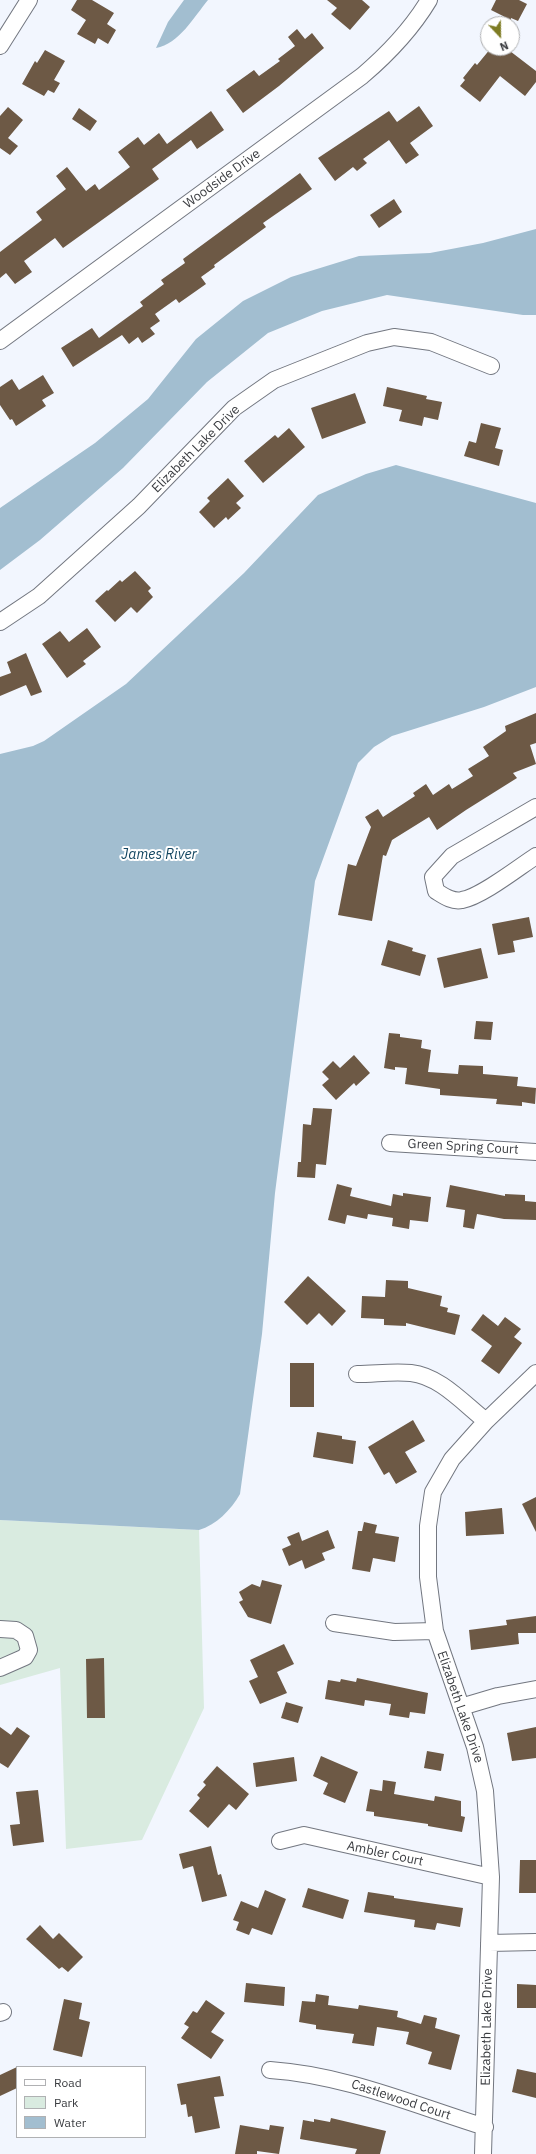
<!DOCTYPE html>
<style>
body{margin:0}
#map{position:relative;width:536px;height:2154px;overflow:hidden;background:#f2f6fe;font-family:"IBM Plex Sans",sans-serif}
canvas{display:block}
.legend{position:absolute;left:16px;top:2066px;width:130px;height:72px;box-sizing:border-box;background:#fff;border:1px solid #b0b1b3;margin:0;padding:5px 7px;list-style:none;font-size:12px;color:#3a3c40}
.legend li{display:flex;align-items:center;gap:8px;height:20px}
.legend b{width:20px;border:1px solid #b0b1b3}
.north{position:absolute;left:480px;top:16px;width:40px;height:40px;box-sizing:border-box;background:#fff;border:1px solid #b0b1b3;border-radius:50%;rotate:158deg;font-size:11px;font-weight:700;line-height:16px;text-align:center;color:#3a3c40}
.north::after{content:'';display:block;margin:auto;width:14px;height:18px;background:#7e7c24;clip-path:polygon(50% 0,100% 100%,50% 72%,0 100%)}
</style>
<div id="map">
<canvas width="536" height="2154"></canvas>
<ul class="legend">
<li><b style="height:5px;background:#fff"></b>Road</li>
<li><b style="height:11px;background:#d9ebe0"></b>Park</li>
<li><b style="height:11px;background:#a2bed0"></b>Water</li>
</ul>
<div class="north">N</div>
</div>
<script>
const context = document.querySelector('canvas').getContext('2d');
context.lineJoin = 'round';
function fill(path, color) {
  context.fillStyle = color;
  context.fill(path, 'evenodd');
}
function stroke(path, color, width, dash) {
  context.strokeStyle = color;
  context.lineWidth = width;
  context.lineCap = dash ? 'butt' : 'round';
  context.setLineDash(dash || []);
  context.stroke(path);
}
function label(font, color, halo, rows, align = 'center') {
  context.font = font + ' "IBM Plex Sans",sans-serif';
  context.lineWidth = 4;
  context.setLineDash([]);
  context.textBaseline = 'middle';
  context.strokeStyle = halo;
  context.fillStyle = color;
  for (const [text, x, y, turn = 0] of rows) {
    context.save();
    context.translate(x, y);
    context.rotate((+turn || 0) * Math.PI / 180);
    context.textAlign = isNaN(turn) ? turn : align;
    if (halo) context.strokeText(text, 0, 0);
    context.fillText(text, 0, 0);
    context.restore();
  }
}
const green = new Path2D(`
 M0 1520 199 1530 204 1708 142 1840 66 1849 60 1668 0 1685Z`);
const water = new Path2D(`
 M184 0H208C194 17 179 44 156 48L168 22Z
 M536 229V315H523L387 295 322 311 268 333 207 382 123 468 40 540 0 570V508L95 443 148 399 196 339 243 301 291 277 359 256 430 253 483 243Z
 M396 465 536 503V687L484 707 392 736 374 747 358 763 315 881 275 1193 262 1334 240 1494C231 1510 216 1525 199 1530L0 1520V754L33 746 44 741 126 684 244 573 318 495 366 474Z`);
const building = new Path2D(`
 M77 0H92L114 13 107 24 116 30 108 44 98 38 95 44 77 34 86 20 71 10Z
 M327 0H362L370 7 350 30 331 14 337 8Z
 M496 0H519L527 4 518 21 511 18V20L491 10Z
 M297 29 305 39 312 33 324 48 279 86 243 113 226 90 254 70 259 76 280 61 278 59 295 46 288 37Z
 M491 48H506L536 71V82L525 96 500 76 480 102 460 86 465 80 463 78 475 63 477 65Z
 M45 50 65 61 54 80 60 83 54 93 48 90 44 96 22 84 35 61 37 63Z
 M419 106 433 126 410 143 419 155 406 164 389 140 363 159 367 163 357 171 353 167 335 181 318 158 389 111 397 122Z
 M8 107 23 120 8 138 18 146 10 155 0 148V116Z
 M79 108 97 121 90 131 72 119Z
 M211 111 224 130 197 149 191 140 152 169 159 179 63 248 55 238 24 261 32 272 15 284 6 273 0 278V252L42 220 36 212 66 189 56 176 67 167 86 191 95 184 99 190 130 167 118 152 138 137 144 145 159 133 167 144Z
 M300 173 312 189 263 223 266 227 214 265 215 267 201 277 206 284 179 303 176 299 155 314 160 321 150 328 155 334 142 343 138 337 129 344 122 335 73 367 61 348 92 328 99 338 143 306 140 302 164 284 161 280 185 263 183 259Z
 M394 199 402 212 379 228 370 215Z
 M43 375 54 393 42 400 46 406 16 426 12 419 10 420 0 405V387L12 379 19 390Z
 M387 387 427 396 426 399 442 402 438 420 424 417 422 426 399 421 402 410 383 406Z
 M355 393 366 423 322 439 311 408Z
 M481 423 501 428 495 448 503 450 499 466 464 456 469 441 476 443Z
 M289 428 305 447 263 483 244 461 275 435 278 438Z
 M228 478 244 496 236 503 241 508 228 520 226 517 214 528 199 512 210 501 207 498Z
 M135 571 151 588 148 591 153 597 137 613 131 607 115 622 95 601 107 590 108 591 120 580 122 582Z
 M87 628 101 647 83 661 86 664 67 678 42 644 60 631 69 642Z
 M26 653 42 692 31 696 26 685 0 696V677L11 673 7 662Z
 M536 713V743L530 745 536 764 513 773 517 778 466 810 437 830 429 817 392 840 386 856 383 855 372 921 338 915 348 864 356 866 371 827 365 817 378 809 383 817 415 796 413 793 426 784 433 795 449 784 452 789 473 776 468 769 489 756 483 747 506 731 505 726Z
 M529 917 533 937 513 941 515 952 498 955 492 924Z
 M388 940 413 948 412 951 426 955 420 976 381 965Z
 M481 948 488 978 444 988 437 958Z
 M476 1021 493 1022 491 1040 474 1039Z
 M389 1033 400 1034V1037L422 1040 421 1048 431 1050 428 1072 458 1074 459 1065 483 1066V1074L518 1077 517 1086 536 1088 535 1104 522 1102V1106L496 1104 497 1099 440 1095V1089L405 1084 407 1068 395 1067V1070L384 1068Z
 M354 1055 370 1073 356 1086 354 1083 336 1100 322 1085 329 1079 322 1072 333 1061 340 1068Z
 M313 1108 332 1109 326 1165 316 1164 315 1178 297 1177 298 1162H301L303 1124 311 1125Z
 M337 1184 352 1188 350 1196 391 1206 393 1194 403 1196V1193L431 1197 428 1222 410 1220 409 1229 392 1226 393 1218 368 1214 367 1219 347 1215 345 1224 328 1220Z
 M450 1185 505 1196V1194L525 1195V1201L536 1202V1220L504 1219 477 1214 474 1229 463 1227 465 1210 446 1207Z
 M308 1276 346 1311 332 1326 319 1313 307 1325 284 1302Z
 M386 1280 408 1281V1288L442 1296 440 1306 448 1308 447 1312 460 1315 455 1335 406 1323V1326L384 1325V1319L361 1318 362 1296 385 1297Z
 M483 1314 498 1326 505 1317 521 1329 514 1337 522 1343 499 1374 481 1361 492 1346 471 1330Z
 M290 1363H314V1407H290Z
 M413 1420 425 1441 405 1452 417 1472 396 1484 389 1472 384 1475 368 1447Z
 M317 1432 342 1436V1439L356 1441 353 1464 313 1457Z
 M536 1497V1532L522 1504Z
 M502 1508 504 1534 466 1536 465 1512Z
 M364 1522 377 1525 375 1533 399 1537 395 1562 373 1558 370 1572 352 1569 358 1531H362Z
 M328 1530 335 1548 322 1553 325 1560 305 1569 302 1560 289 1566 282 1549 291 1545 287 1537 299 1532 302 1541Z
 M262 1580 282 1585 271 1624 248 1617 239 1602 243 1600 239 1592 252 1584 260 1587Z
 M536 1616V1633H518L519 1644 471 1650 469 1630 507 1625 506 1620Z
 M284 1644 294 1664 277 1672 287 1693 260 1704 249 1681 258 1677 250 1660Z
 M104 1658 105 1718H87L86 1659Z
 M357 1678 428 1693 425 1714 410 1712 409 1718 389 1715 391 1704 365 1700 364 1706 325 1699 328 1680 340 1682 341 1679 356 1682Z
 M286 1702 303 1707 298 1723 281 1718Z
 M0 1727 11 1735 17 1727 30 1736 8 1768 0 1763Z
 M536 1727V1758L512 1761 507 1733Z
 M427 1751 444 1754 441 1771 424 1768Z
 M321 1756 358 1772 345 1803 323 1794 328 1783 313 1776Z
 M294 1757 297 1781 256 1787 253 1763Z
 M217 1766 249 1794 236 1810 229 1804 208 1828 189 1811 200 1798 197 1795 206 1785 203 1782Z
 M383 1780 396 1782 394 1794 434 1801 435 1796 461 1801V1816L465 1817 462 1832 428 1826V1824L374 1816V1812L366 1811 370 1789 382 1791Z
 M38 1790 44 1842 13 1846 10 1825 20 1824 16 1792Z
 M211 1846 218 1875 221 1874 227 1896 202 1902 193 1866 183 1869 179 1854Z
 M520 1860H536V1893H519Z
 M308 1888 349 1900 343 1919 302 1907Z
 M265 1890 286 1899 272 1935 252 1928 249 1935 236 1930 239 1922 233 1920 241 1901 258 1908Z
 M368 1892 394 1896V1898L463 1908 460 1927 437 1923 435 1930 414 1927 415 1920 364 1912Z
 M40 1925 53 1939 59 1933 83 1957 68 1972 62 1967 59 1969 26 1939Z
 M246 1983 285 1987 284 2006 244 2002Z
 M517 1984 536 1985V2008H517Z
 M316 1994 329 1996 328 2005 358 2009 359 2005 398 2011 397 2017 421 2024 424 2015 437 2018 435 2028 460 2035 451 2070 428 2064 432 2052 406 2044 409 2032 377 2027 374 2046 352 2043 354 2034 316 2029V2025L299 2022 302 2001 315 2002Z
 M64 1999 82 2003 79 2019 90 2022 82 2057 53 2050Z
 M206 2000 225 2013 211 2032 224 2040 211 2059 181 2038 189 2027 184 2024 193 2011 197 2013Z
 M17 2067V2088L0 2096V2075Z
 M517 2069 536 2073V2098L512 2092Z
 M220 2076 224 2096 214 2097 220 2128 195 2133 192 2116 188 2117 186 2104 181 2105 177 2084Z
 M331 2118 386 2131 380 2154H355L357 2149 300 2139 303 2120 314 2122V2119L330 2122Z
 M240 2125 269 2130 270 2125 284 2127 279 2154 257 2151V2154H235Z`);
const minor = new Path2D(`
 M0 46 29 0
 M0 341 362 76C389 53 411 30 429 0
 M0 622 39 596 139 506 234 408 274 380 367 343 394 337 431 342 491 366
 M536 807 452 856 433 877 436 891C444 896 452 902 462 900 481 897 519 867 536 856
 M390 1143 536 1152
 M357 1374C375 1374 393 1371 411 1373 440 1376 464 1404 486 1421
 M334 1623 394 1632 435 1631
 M0 1629 16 1630 25 1636 29 1650 25 1657 0 1668
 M461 1707 498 1696 536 1689
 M280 1841 304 1835 491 1877
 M489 1943 536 1942
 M0 2013 3 2012
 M270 2070C345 2075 414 2105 485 2127
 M483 2154 491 1877 485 1791 475 1747 435 1631 428 1577V1526L433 1492 452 1459 486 1421 536 1373`);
const streetNames = [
 ["Woodside Drive",222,179,-36],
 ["Elizabeth Lake Drive",196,449,-45],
 ["Green Spring Court",463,1147,3],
 ["Elizabeth Lake Drive",460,1707,71],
 ["Ambler Court",385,1854,12],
 ["Elizabeth Lake Drive",487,2027,-89],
 ["Castlewood Court",401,2100,18]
];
const waterNames = [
 ["James River",159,855]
];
fill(green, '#d9ebe0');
fill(water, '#a2bed0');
fill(building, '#6d5945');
stroke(minor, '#737780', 18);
stroke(minor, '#fff', 16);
label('13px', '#3a3c40', '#fff', streetNames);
label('italic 14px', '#114560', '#fff', waterNames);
</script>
